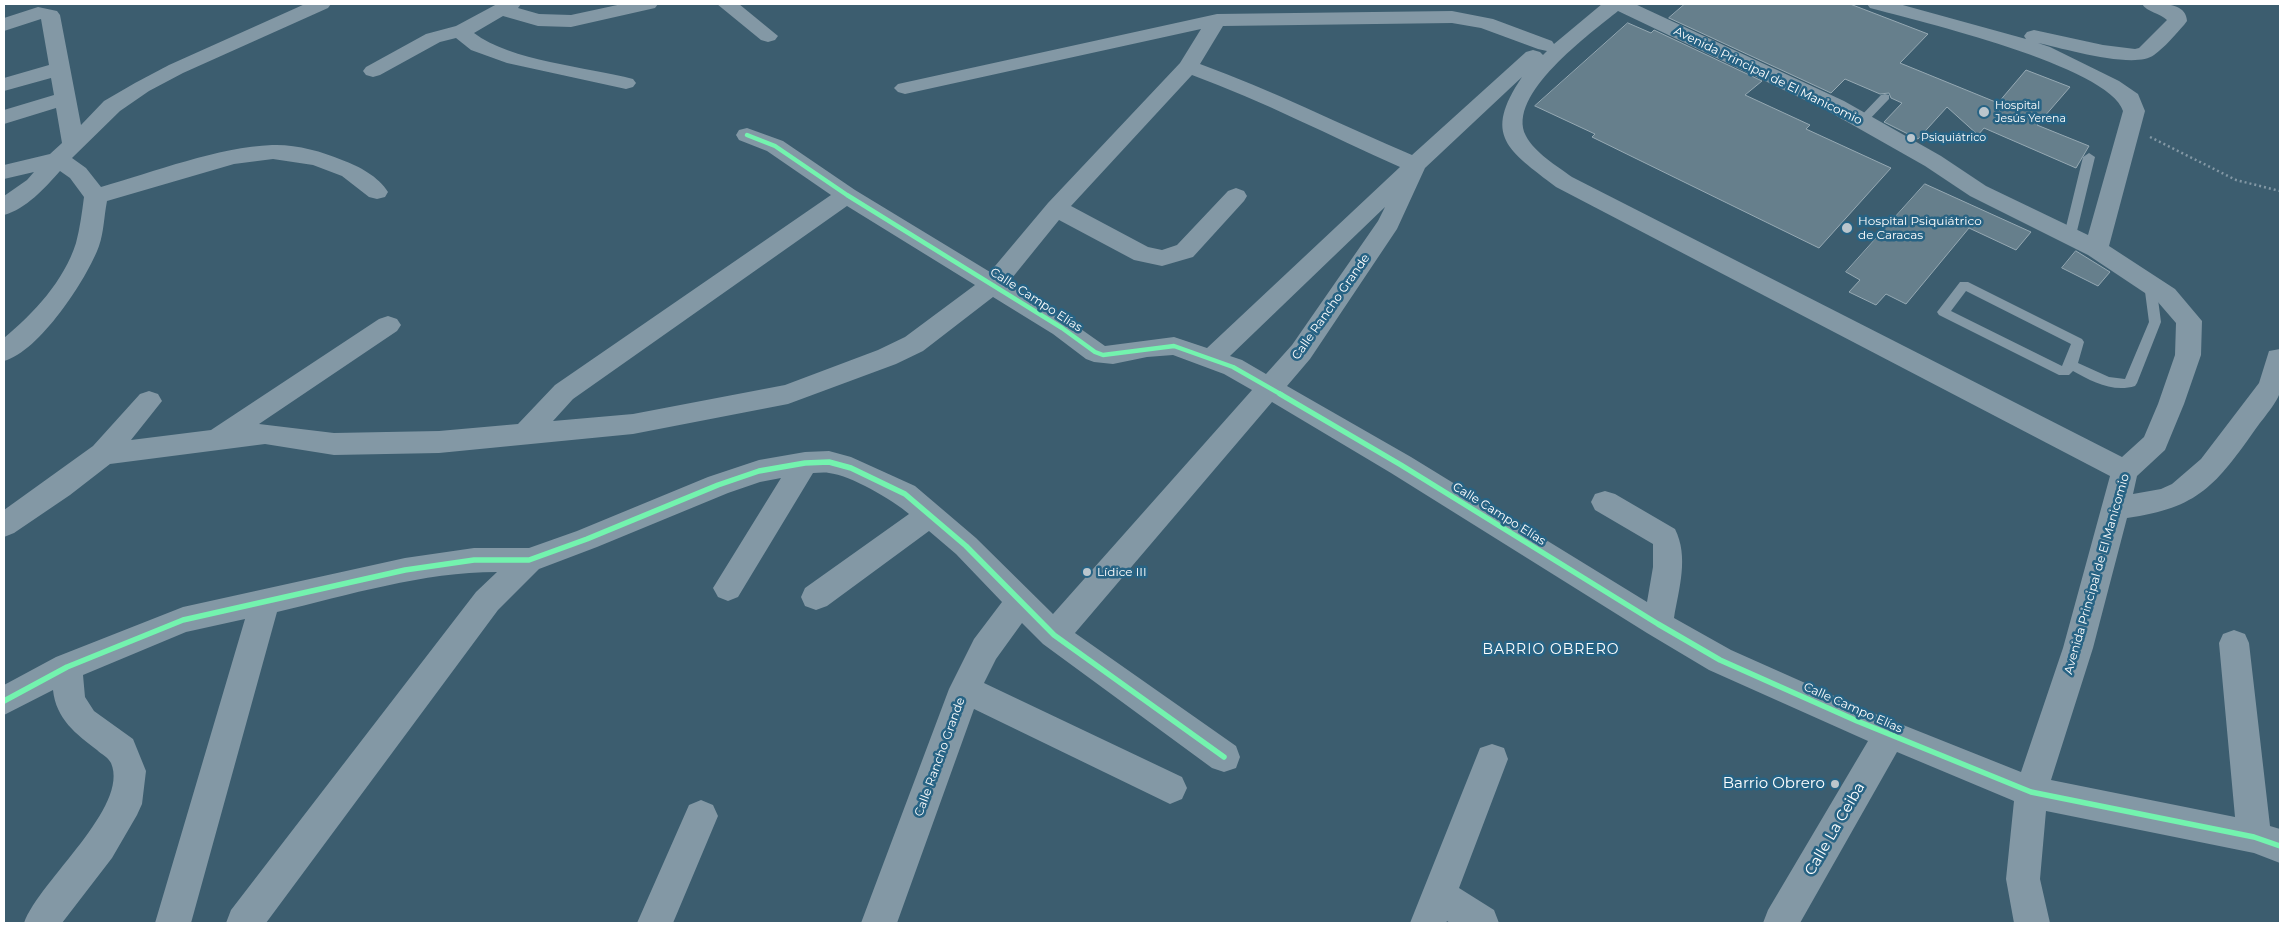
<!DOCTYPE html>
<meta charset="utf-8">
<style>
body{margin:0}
#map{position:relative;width:2284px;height:927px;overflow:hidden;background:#3c5d6f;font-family:Montserrat,sans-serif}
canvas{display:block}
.frame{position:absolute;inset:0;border:5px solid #fff;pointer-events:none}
</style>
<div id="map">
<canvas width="2284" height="927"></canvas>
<div class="frame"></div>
</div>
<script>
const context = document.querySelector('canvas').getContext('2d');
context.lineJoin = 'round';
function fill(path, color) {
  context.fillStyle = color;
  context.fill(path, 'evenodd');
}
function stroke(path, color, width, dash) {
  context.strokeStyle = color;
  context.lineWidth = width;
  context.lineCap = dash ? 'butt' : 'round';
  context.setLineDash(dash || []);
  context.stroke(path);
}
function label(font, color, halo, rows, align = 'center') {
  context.font = font + ' Montserrat,sans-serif';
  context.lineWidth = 5;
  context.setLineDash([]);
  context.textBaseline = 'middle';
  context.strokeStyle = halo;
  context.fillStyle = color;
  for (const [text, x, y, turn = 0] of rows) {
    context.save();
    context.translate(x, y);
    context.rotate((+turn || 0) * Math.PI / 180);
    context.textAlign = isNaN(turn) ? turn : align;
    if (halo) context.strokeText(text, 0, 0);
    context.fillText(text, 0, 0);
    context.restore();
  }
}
const building = new Path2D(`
 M1685 4H1850L1928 34 1900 63 1998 103 2026 70 2070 87 2037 125 2089 146 2076 168 1984 128 1978 135 1947 107 1918 139 1884 122 1902 103 1891 98 1889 93 1880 94 1845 79 1831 93 1669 18Z
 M1628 23 1651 33 1654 30 1762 81 1745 95 1810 125 1806 129 1891 168 1819 248 1592 137 1595 134 1535 106Z
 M1925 184 2031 232 2016 250 1969 228 1906 304 1886 294 1876 305 1849 292 1860 280 1846 272Z
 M2076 251 2110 272 2098 286 2062 268Z`);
const path = new Path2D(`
 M2150 137 2236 180 2280 191`);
const service = new Path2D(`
 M1885 94 1889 95V99L1866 123H1858V119L1881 95Z
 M2089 153 2095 157 2076 235 2070 239 2064 235 2083 157Z
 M2150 280 2156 284 2161 322 2137 383 2135 386C2113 393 2091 381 2073 371L2069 375H2059L1939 315 1937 312 1960 282H1968L2082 339 2084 342 2078 363 2109 377 2125 379 2149 322 2144 284ZM1966 291 2071 344 2062 366 1951 311Z`);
const minor = new Path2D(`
 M305 4H331L328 8 183 73 149 91 120 111 72 158 86 168 101 187C153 172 219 147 272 145 295 144 321 151 342 160 359 166 379 177 388 192L385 197 377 199 369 197 342 176 313 165 273 159 234 164 107 201C104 216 104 231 99 246 87 279 39 352 4 361V338C34 313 64 281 76 243 80 228 82 212 84 197L70 178 60 171C45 188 26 209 4 215V196L27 180 34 172 4 179V165L50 154 62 143 56 108 4 124V110L54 95 51 78 4 91V78L49 65 41 19 4 31V18L38 7 57 11 60 15 81 125 104 101 135 83 169 65Z
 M497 4H521L518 8 539 14 571 15 622 4H658L655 8 571 27 538 26 503 16 474 33C510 61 588 67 633 79L636 83 633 87 626 89 507 63 471 50 456 38 440 42 380 75 373 77 366 75 363 71 366 67 426 34 456 26Z
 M717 4H739L778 36 775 40 768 42 761 40Z
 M1602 4H1635L1844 101 1941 156 1986 186 2088 235 2123 111C2109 66 1918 21 1870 8L1867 4H1899L2026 39 2024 36 2027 32 2034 30 2103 45 2135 49 2139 48 2167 20C2160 13 2147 12 2142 4 2156 4 2186 0 2187 21L2184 25C2175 35 2165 47 2154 55 2135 70 2062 48 2038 43L2050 47 2119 81 2138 94 2145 111 2109 246 2175 289 2202 321 2201 355 2184 404 2165 450 2137 476 2133 494 2161 489 2172 484 2201 459 2259 383 2269 351 2280 349C2280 362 2283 379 2280 392 2278 401 2263 419 2257 427 2216 485 2199 508 2127 518L2093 648 2051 780 2235 817 2219 643 2223 634 2234 630 2245 634 2249 643 2270 826 2280 829V863L2254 853 2046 811 2040 879 2050 923H2014L2006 879 2014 801 1897 752 1800 923H1763L1768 910 1868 741 1709 670 1647 633 1391 473 1272 402 1075 633 1236 746 1240 757 1236 768 1224 772 1212 768 1043 644 1022 623 996 659 984 683 1182 777 1187 788 1182 799 1170 804 974 709 897 923H861L949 689 974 639 1002 602 956 554 929 531 827 606 816 610 805 606 801 597 805 588 909 514C893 500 850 475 829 473 824 472 818 473 813 473L738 597 728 601 718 597 713 588 781 478 760 482 728 493 597 547 539 569 498 610 266 923H226L231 910 476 592 497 572C423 572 349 595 277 612L191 923H155L245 619 186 632 83 675 85 697 94 711 133 739 146 771 142 804 137 815 112 858 62 923H24C40 880 130 807 111 763 108 757 101 754 97 750 76 734 56 719 53 690L4 715V685L56 657 183 607 405 558 474 548H529L577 531 708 477 759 460 805 452 829 451 851 457 915 486 976 538 1053 614 1252 390 1224 374 1173 355 1147 357 1113 364 1094 362 1086 359 1053 334 993 297 923 351 896 364 788 404 633 434 439 453 334 455 265 444 110 464 70 495 14 533 4 537V510L93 446 140 394 149 391 158 394 162 401 131 440 211 430 379 319 388 316 397 319 401 325 397 331 259 424 334 433 439 431 518 424 555 385 831 195 767 151 739 140 736 135 739 130 747 128 783 141 855 190 990 272 1048 203 1180 63 1201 29 905 94 898 92 894 88 898 84 1217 14 1452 11 1493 19 1552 41 1554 44ZM1618 11 1828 111 1925 166 1970 196 2088 255 2157 301 2176 323 2175 355 2158 404 2144 437 2122 457 1572 177C1557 166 1535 153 1526 136 1505 95 1591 33 1618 11ZM1452 23 1481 28 1538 49 1547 51 1543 55 1540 52 1533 50 1526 52 1412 155C1341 125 1272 90 1200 64L1223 26ZM1192 75C1263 101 1330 136 1400 167L1207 348 1174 337 1105 346 1071 322 1008 283 1059 220 1134 260 1162 266 1193 257 1244 201 1247 196 1244 191 1236 188 1228 191 1177 245 1162 250 1148 247 1071 206ZM1522 77C1482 136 1508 150 1556 187L2110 476 2063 648 2021 772 1868 711 1731 650 1674 618C1679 588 1689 557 1675 529L1615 494 1605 491 1595 494 1591 502 1595 510 1653 544V567L1647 602 1411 457 1287 386 1310 359 1397 229 1425 168ZM847 206 975 285 905 337 878 350 785 385 633 414 553 421 573 399ZM1385 207 1378 221 1292 345 1266 374 1242 360 1230 356Z
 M1492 744 1504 748 1508 759 1459 888 1494 910 1499 923H1450L1447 921 1446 923H1410L1480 748Z
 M701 800 713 805 718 816 673 923H637L689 805Z`);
const cyclewayFar1 = new Path2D(`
 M747 135 775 146 847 195 1062 328 1095 352 1103 355 1174 346 1233 367 1282 395`);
const cycleway = new Path2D(`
 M1280 394 1401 465 1658 624 1720 660 1857 721 2031 792 2254 837 2280 846
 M4 701 67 667 183 620 405 570 474 560H529L587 539 718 485 759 471 805 463 829 462 851 468 905 494 966 546 1054 635 1224 757`);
const markers = [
 [1984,112,6,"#bbc6cd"],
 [1911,138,5,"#bbc6cd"],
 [1847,228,6,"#bbc6cd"],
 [1087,572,5,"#bbc6cd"],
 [1835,784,5,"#bbc6cd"]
];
const farPoinames = [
 ["Hospital",1995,106],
 ["Jesús Yerena",1995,119],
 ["Psiquiátrico",1921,138]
];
const streetNames = [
 ["Avenida Principal de El Manicomio",1768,76,26],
 ["Calle Campo Elías",1036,300,33],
 ["Calle Rancho Grande",1331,307,-55],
 ["Calle Campo Elías",1499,514,32],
 ["Avenida Principal de El Manicomio",2097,574,-74],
 ["Calle Campo Elías",1853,708,24],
 ["Calle Rancho Grande",940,757,-70]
];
const poiNames = [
 ["Hospital Psiquiátrico",1858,221],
 ["de Caracas",1858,235],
 ["Lídice III",1097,572]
];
const neighbourhoodNames = [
 ["BARRIO OBRERO",1551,650]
];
const nearPoinames = [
 ["Barrio Obrero",1825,784]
];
const nearStreetnames = [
 ["Calle La Ceiba",1835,829,-60]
];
fill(building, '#667f8c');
stroke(building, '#96a9b3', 1);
stroke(path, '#8398a5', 2.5, [2, 3]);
fill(service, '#8398a5');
fill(minor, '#8398a5');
stroke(cyclewayFar1, '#73f3ae', 4.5);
stroke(cycleway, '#73f3ae', 5.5);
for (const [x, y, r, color] of markers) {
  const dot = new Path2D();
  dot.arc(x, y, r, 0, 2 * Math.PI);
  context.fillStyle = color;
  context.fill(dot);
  stroke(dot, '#276384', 2);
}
label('11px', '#fff', '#276384', farPoinames, 'left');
label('12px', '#fff', '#276384', streetNames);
label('12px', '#fff', '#276384', poiNames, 'left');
context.letterSpacing = '1px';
label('14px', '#fff', '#276384', neighbourhoodNames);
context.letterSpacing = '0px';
label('15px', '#fff', '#276384', nearPoinames, 'right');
label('15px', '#fff', '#276384', nearStreetnames);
</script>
